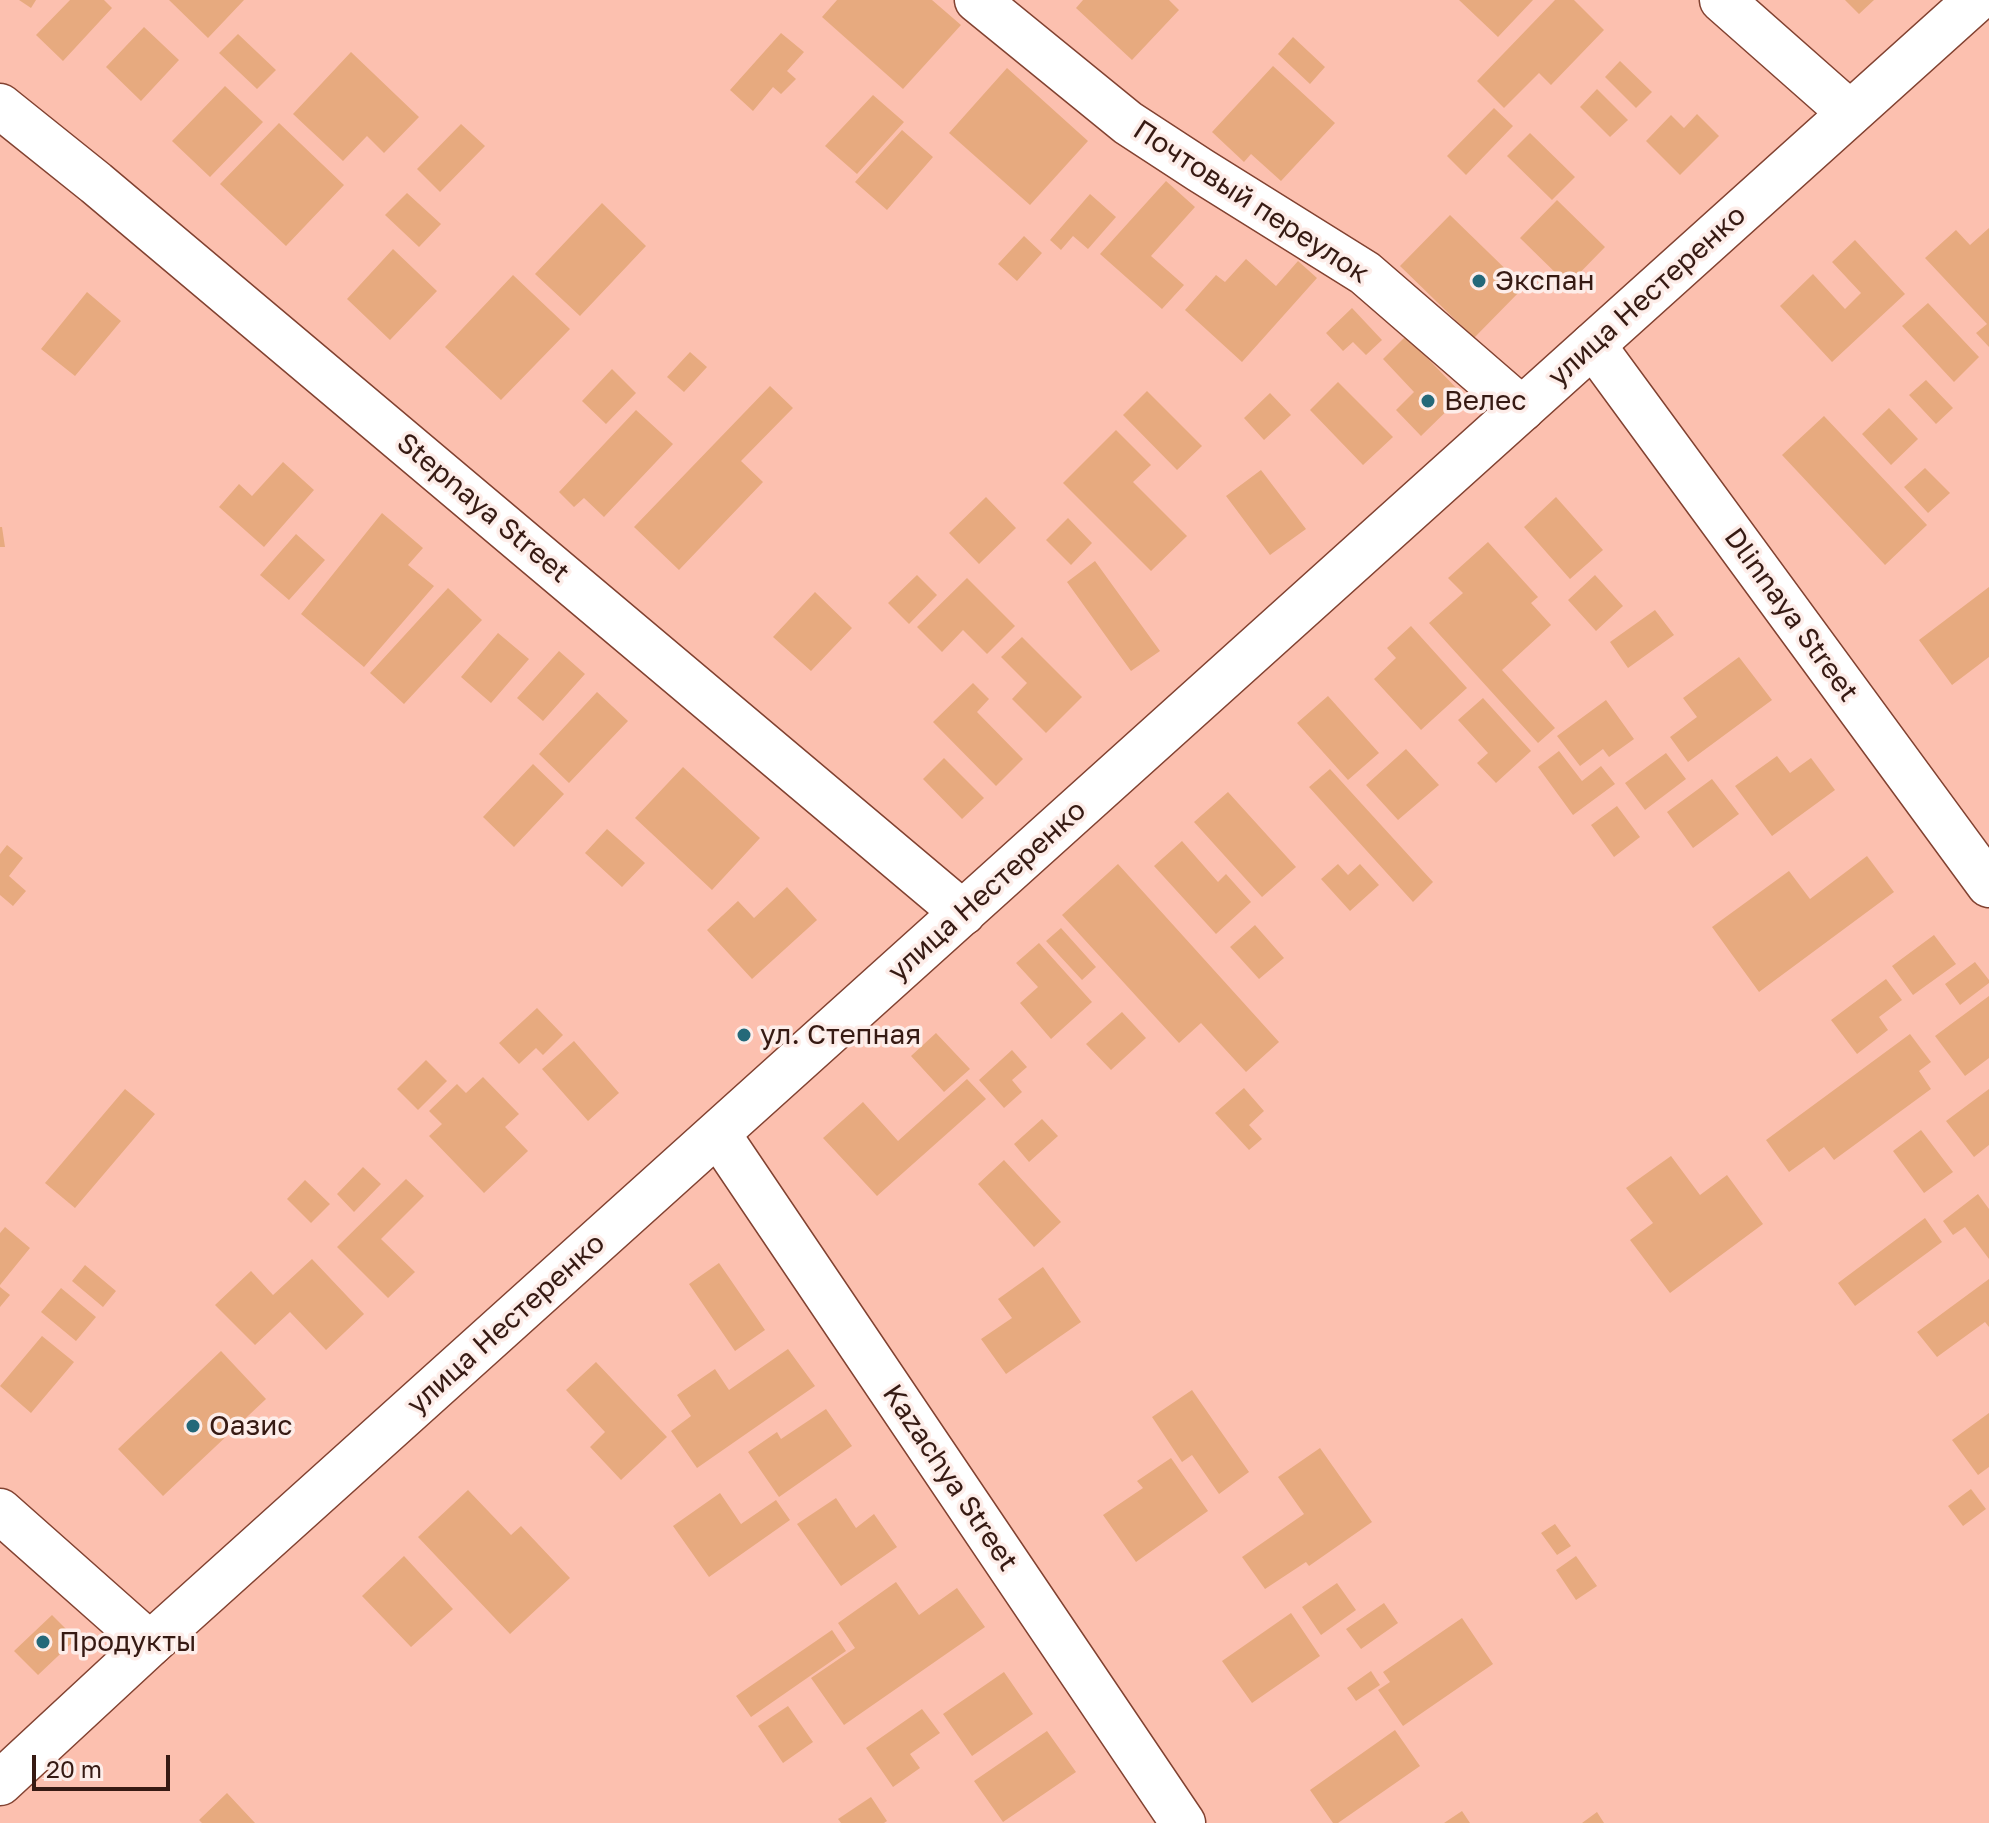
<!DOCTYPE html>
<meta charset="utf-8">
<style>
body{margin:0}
#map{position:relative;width:1989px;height:1823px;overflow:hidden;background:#fcc0af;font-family:"Golos Text",sans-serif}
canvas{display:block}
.scale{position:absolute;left:32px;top:1755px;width:138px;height:36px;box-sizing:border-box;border:4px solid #361a13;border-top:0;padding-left:10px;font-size:24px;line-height:28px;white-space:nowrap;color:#361a13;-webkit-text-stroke:6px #fdede9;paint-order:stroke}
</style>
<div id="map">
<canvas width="1989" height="1823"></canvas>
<div class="scale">20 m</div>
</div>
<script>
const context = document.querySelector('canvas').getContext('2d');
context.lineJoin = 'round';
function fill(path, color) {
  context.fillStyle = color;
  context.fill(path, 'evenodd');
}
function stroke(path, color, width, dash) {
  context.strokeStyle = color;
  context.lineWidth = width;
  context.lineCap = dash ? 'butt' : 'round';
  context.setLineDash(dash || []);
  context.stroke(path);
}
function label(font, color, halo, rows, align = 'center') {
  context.font = font + ' "Golos Text",sans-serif';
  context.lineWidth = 7;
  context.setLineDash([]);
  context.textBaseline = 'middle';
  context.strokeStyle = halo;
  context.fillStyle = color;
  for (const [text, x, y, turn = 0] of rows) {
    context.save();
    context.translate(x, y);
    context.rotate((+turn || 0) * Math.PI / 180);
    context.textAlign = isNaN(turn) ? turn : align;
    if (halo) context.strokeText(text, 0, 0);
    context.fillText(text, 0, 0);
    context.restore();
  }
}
const building = new Path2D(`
 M19 0H36L31 8Z
 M70 0H104L112 8 63 61 36 35Z
 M169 0H244L208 38Z
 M837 0H932L961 25 903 89 822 17Z
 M1083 0H1169L1179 10 1132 60 1076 8Z
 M1459 0H1533L1498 37Z
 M1555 0H1574L1604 30 1551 85 1539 73 1504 108 1477 81Z
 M1845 0H1874L1859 14Z
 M144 27 179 60 141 101 106 67Z
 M781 33 804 52 787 71 796 79 781 94 773 87 753 111 730 90Z
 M238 34 276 70 257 89 219 53Z
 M1293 37 1325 67 1310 84 1278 54Z
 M351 52 419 117 384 153 367 136 343 161 293 114Z
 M1620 61 1652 92 1636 108 1605 77Z
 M1273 66 1335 123 1281 181 1251 154 1244 162 1212 132Z
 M1007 68 1088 141 1030 205 949 133Z
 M225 86 263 122 210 177 172 141Z
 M1597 89 1628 120 1610 137 1580 107Z
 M873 95 904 122 857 174 825 146Z
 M1494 108 1513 126 1466 175 1447 156Z
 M1697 114 1719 136 1680 175 1646 141 1671 115 1684 128Z
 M279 123 344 185 286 246 220 184Z
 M461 124 485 146 440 192 417 169Z
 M902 130 933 157 887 210 855 182Z
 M1530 133 1575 177 1552 200 1507 156Z
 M1166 181 1195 207 1151 256 1184 285 1162 309 1100 254Z
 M407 193 441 224 419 247 385 215Z
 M1090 194 1116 217 1088 249 1073 236 1061 250 1050 240Z
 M1557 200 1605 247 1568 285 1520 238Z
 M602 203 646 246 580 316 535 274Z
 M1450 215 1524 287 1474 338 1400 266Z
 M1989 228V347L1976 333 1987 324 1925 258 1956 230 1970 245Z
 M1024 236 1042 253 1017 281 998 264Z
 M1855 240 1905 294 1832 362 1780 306 1813 274 1845 309 1861 293 1832 262Z
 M393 249 437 291 390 340 347 299Z
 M1246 259 1276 286 1298 261 1317 278 1242 362 1185 310 1216 275 1225 282Z
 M513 275 570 329 501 400 445 347Z
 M87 292 121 321 75 376 41 349Z
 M1928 303 1979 357 1954 382 1902 326Z
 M1352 308 1382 340 1366 355 1353 342 1343 351 1326 333Z
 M1406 336 1463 395 1421 436 1396 410 1414 392 1383 359Z
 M690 352 707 367 684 392 667 377Z
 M612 369 636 393 606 424 582 401Z
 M1926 380 1953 408 1936 424 1909 395Z
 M1338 382 1393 437 1363 465 1310 410Z
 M770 386 793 408 741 461 763 482 679 570 634 527Z
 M1147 391 1202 446 1177 470 1123 415Z
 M1270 393 1291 415 1264 440 1244 418Z
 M1889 408 1918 439 1891 465 1862 434Z
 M636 410 673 444 604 517 584 498 574 507 559 492Z
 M1824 416 1927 525 1885 565 1782 455Z
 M1116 430 1151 465 1133 482 1187 536 1151 571 1063 483Z
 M283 462 314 490 264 547 219 507 239 484 252 496Z
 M1925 468 1950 493 1928 513 1904 487Z
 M1261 470 1306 529 1270 555 1226 496Z
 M986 497 1016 528 979 564 949 533Z
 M1556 497 1603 550 1570 579 1524 527Z
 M382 513 423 548 408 565 434 586 364 667 301 614Z
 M1068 518 1092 543 1071 565 1046 540Z
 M0 527H2L5 547H0Z
 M296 534 325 560 289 600 260 575Z
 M1488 542 1538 597 1531 603 1551 625 1502 670 1555 728 1538 743 1429 623 1463 593 1448 578Z
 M1095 561 1160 651 1131 671 1067 582Z
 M917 575 937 595 909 624 888 603Z
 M1595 575 1623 606 1596 631 1568 600Z
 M967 578 1015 626 987 654 963 630 942 652 917 627Z
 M1989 587V657L1952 685 1919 640Z
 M448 588 482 620 404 704 370 673Z
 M815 592 852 628 811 671 773 637Z
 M1655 610 1674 635 1628 668 1610 642Z
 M1411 626 1467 688 1421 730 1374 679 1396 658 1387 648Z
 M498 633 529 659 491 703 461 677Z
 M1022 637 1082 697 1046 733 1012 699 1027 683 1001 657Z
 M559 651 585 674 543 721 517 698Z
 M1739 657 1772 700 1688 762 1670 737 1697 717 1683 698Z
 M973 683 989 699 977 712 1023 759 996 786 933 722Z
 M597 692 628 721 569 783 539 754Z
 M1328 696 1379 753 1348 780 1297 723Z
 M1483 698 1531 751 1496 783 1477 763 1488 753 1458 720Z
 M1606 700 1634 739 1609 757 1603 749 1580 766 1557 736Z
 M1406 749 1439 785 1398 820 1366 785Z
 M1559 751 1582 781 1601 766 1615 784 1573 815 1538 767Z
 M1666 753 1686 779 1645 810 1625 783Z
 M1777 756 1790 773 1811 758 1835 790 1772 836 1735 786Z
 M944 758 984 798 962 819 923 779Z
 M533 764 564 794 514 847 483 817Z
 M683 767 760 838 712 890 635 818Z
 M1330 769 1433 882 1413 902 1309 787Z
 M1712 779 1739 814 1693 848 1667 812Z
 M1228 792 1296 867 1262 897 1194 822Z
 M1617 806 1640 837 1614 857 1591 825Z
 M607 829 645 863 622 887 585 853Z
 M1182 841 1218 882 1226 874 1251 902 1216 934 1154 866Z
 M7 845 23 858 9 876 26 891 13 906 0 895V854Z
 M1867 856 1894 892 1759 992 1712 927 1789 871 1810 899Z
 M1118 864 1279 1042 1246 1072 1201 1023 1179 1043 1062 915Z
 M1338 864 1348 875 1360 864 1379 885 1350 911 1321 879Z
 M787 887 817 920 752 979 707 930 738 901 754 918Z
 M1255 925 1284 958 1259 979 1230 947Z
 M1061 928 1096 967 1082 980 1046 941Z
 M1934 935 1956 964 1913 995 1892 966Z
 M1039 943 1092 1002 1051 1039 1020 1003 1038 987 1016 963Z
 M1975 962 1989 980V983L1960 1005 1945 984Z
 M1886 979 1902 1000 1879 1017 1888 1030 1857 1054 1831 1020Z
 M1989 996V1058L1965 1076 1935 1036Z
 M537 1008 563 1035 543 1055 536 1048 519 1064 499 1043Z
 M1122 1012 1146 1038 1111 1070 1086 1044Z
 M936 1033 970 1069 944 1092 911 1056Z
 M1910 1034 1931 1062 1919 1071 1931 1089 1834 1160 1824 1147 1789 1172 1766 1140Z
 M574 1041 619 1093 588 1121 542 1069Z
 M1012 1050 1027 1067 1012 1080 1022 1092 1004 1108 979 1080Z
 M426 1060 447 1081 418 1110 397 1089Z
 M483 1077 519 1114 505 1127 528 1151 484 1193 429 1136 442 1124 429 1111 457 1084 466 1093Z
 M967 1079 986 1099 877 1196 823 1138 863 1102 898 1141Z
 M1244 1088 1264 1111 1249 1125 1262 1139 1249 1150 1215 1113Z
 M125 1089 155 1114 75 1208 45 1183Z
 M1989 1089V1145L1974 1157 1946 1121Z
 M1042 1119 1058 1136 1029 1162 1014 1144Z
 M1921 1130 1953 1172 1924 1193 1893 1151Z
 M1671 1156 1700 1195 1727 1175 1763 1224 1670 1293 1630 1240 1653 1223 1626 1188Z
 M1004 1160 1061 1222 1034 1247 978 1184Z
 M363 1167 381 1184 354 1212 337 1194Z
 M406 1179 424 1196 381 1239 415 1272 388 1298 337 1247Z
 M305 1180 330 1204 311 1223 287 1199Z
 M1978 1194 1989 1209V1259L1965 1227 1953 1235 1943 1221Z
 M1925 1218 1942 1242 1855 1306 1838 1283Z
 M5 1227 30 1248 0 1285V1233Z
 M312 1259 364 1314 326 1350 290 1312 255 1345 215 1305 251 1271 273 1295Z
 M719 1263 765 1330 735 1351 689 1284Z
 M85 1265 116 1291 103 1307 72 1281Z
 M1043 1267 1081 1322 1006 1374 981 1339 1012 1318 998 1299Z
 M1989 1279V1327L1985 1322 1937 1357 1917 1332Z
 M0 1287 10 1295 0 1307Z
 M61 1288 96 1317 76 1341 41 1312Z
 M42 1336 74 1362 31 1413 0 1386Z
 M788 1349 815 1386 697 1468 671 1431 691 1416 677 1395 715 1369 729 1390Z
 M221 1351 266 1399 163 1496 118 1449Z
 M596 1362 667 1437 621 1480 590 1447 605 1432 566 1390Z
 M1192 1390 1249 1472 1219 1494 1192 1455 1182 1462 1152 1417Z
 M826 1409 852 1446 779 1497 748 1452 777 1432 781 1439Z
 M1989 1413V1467L1978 1475 1952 1440Z
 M1320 1448 1372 1522 1309 1566 1306 1562 1265 1589 1242 1557 1304 1514 1278 1477Z
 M1171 1458 1208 1511 1136 1562 1103 1515 1143 1488 1137 1481Z
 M1971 1489 1986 1509 1963 1526 1948 1506Z
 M468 1490 511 1535 521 1526 570 1578 510 1634 418 1537Z
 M720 1493 741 1524 776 1500 790 1520 709 1577 673 1526Z
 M836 1498 856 1528 874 1514 897 1547 841 1586 797 1524Z
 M1555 1524 1571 1546 1557 1555 1541 1533Z
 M404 1556 453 1609 411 1647 362 1596Z
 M1576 1556 1597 1586 1576 1600 1556 1570Z
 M896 1582 919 1615 957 1588 985 1627 844 1725 811 1678 855 1648 838 1623Z
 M1337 1583 1356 1610 1321 1635 1302 1607Z
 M1384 1603 1398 1623 1361 1649 1346 1629Z
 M1291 1613 1320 1656 1252 1703 1222 1661Z
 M52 1615 76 1639 38 1675 14 1651Z
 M1462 1618 1493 1664 1403 1726 1378 1690 1390 1682 1383 1672Z
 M832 1630 846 1651 751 1717 736 1696Z
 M1371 1671 1380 1685 1356 1701 1347 1688Z
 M1004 1672 1033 1714 972 1756 943 1714Z
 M788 1706 813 1742 783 1763 758 1726Z
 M922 1709 940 1733 910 1754 920 1768 893 1787 866 1748Z
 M1395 1730 1420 1766 1338 1823H1333L1310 1790Z
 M1047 1731 1076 1772 1003 1822 974 1781Z
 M227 1793 255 1823H202L199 1820Z
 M871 1797 887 1821 884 1823H841L838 1819Z
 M1462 1811 1470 1823H1444Z
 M1597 1812 1604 1823H1582Z`);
const minor = new Path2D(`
 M977 0 1128 123 1200 170 1365 273 1522 409
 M1722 0 1850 113
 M0 106 96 183 963 913
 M1593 345 1989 885
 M718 1134 1183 1823
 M0 1511 150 1644`);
const tertiary = new Path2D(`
 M0 1783 150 1644 1976 0`);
const markers = [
 [1479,281,8,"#246979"],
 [1428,401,8,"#246979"],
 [744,1035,8,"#246979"],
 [193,1426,8,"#246979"],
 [43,1642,8,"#246979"]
];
const streetNames = [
 ["Почтовый переулок",1251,202,33],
 ["улица Нестеренко",1647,296,-42],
 ["Stepnaya Street",483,508,40],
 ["Dlinnaya Street",1791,615,54],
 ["улица Нестеренко",987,891,-42],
 ["улица Нестеренко",506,1324,-42],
 ["Kazachya Street",950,1478,56]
];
const poiNames = [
 ["Экспан",1495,281],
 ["Велес",1444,401],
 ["ул. Степная",760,1035],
 ["Оазис",209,1426],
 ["Продукты",59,1642]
];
fill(building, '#e7aa7f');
stroke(minor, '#824231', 47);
stroke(tertiary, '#824231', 47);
stroke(minor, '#fff', 44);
stroke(tertiary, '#fff', 44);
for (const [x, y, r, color] of markers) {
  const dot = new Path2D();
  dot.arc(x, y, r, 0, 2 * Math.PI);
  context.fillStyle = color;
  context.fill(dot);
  stroke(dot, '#fdede9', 3);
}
label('28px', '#361a13', '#fdede9', streetNames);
label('28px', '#361a13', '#fdede9', poiNames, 'left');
</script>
